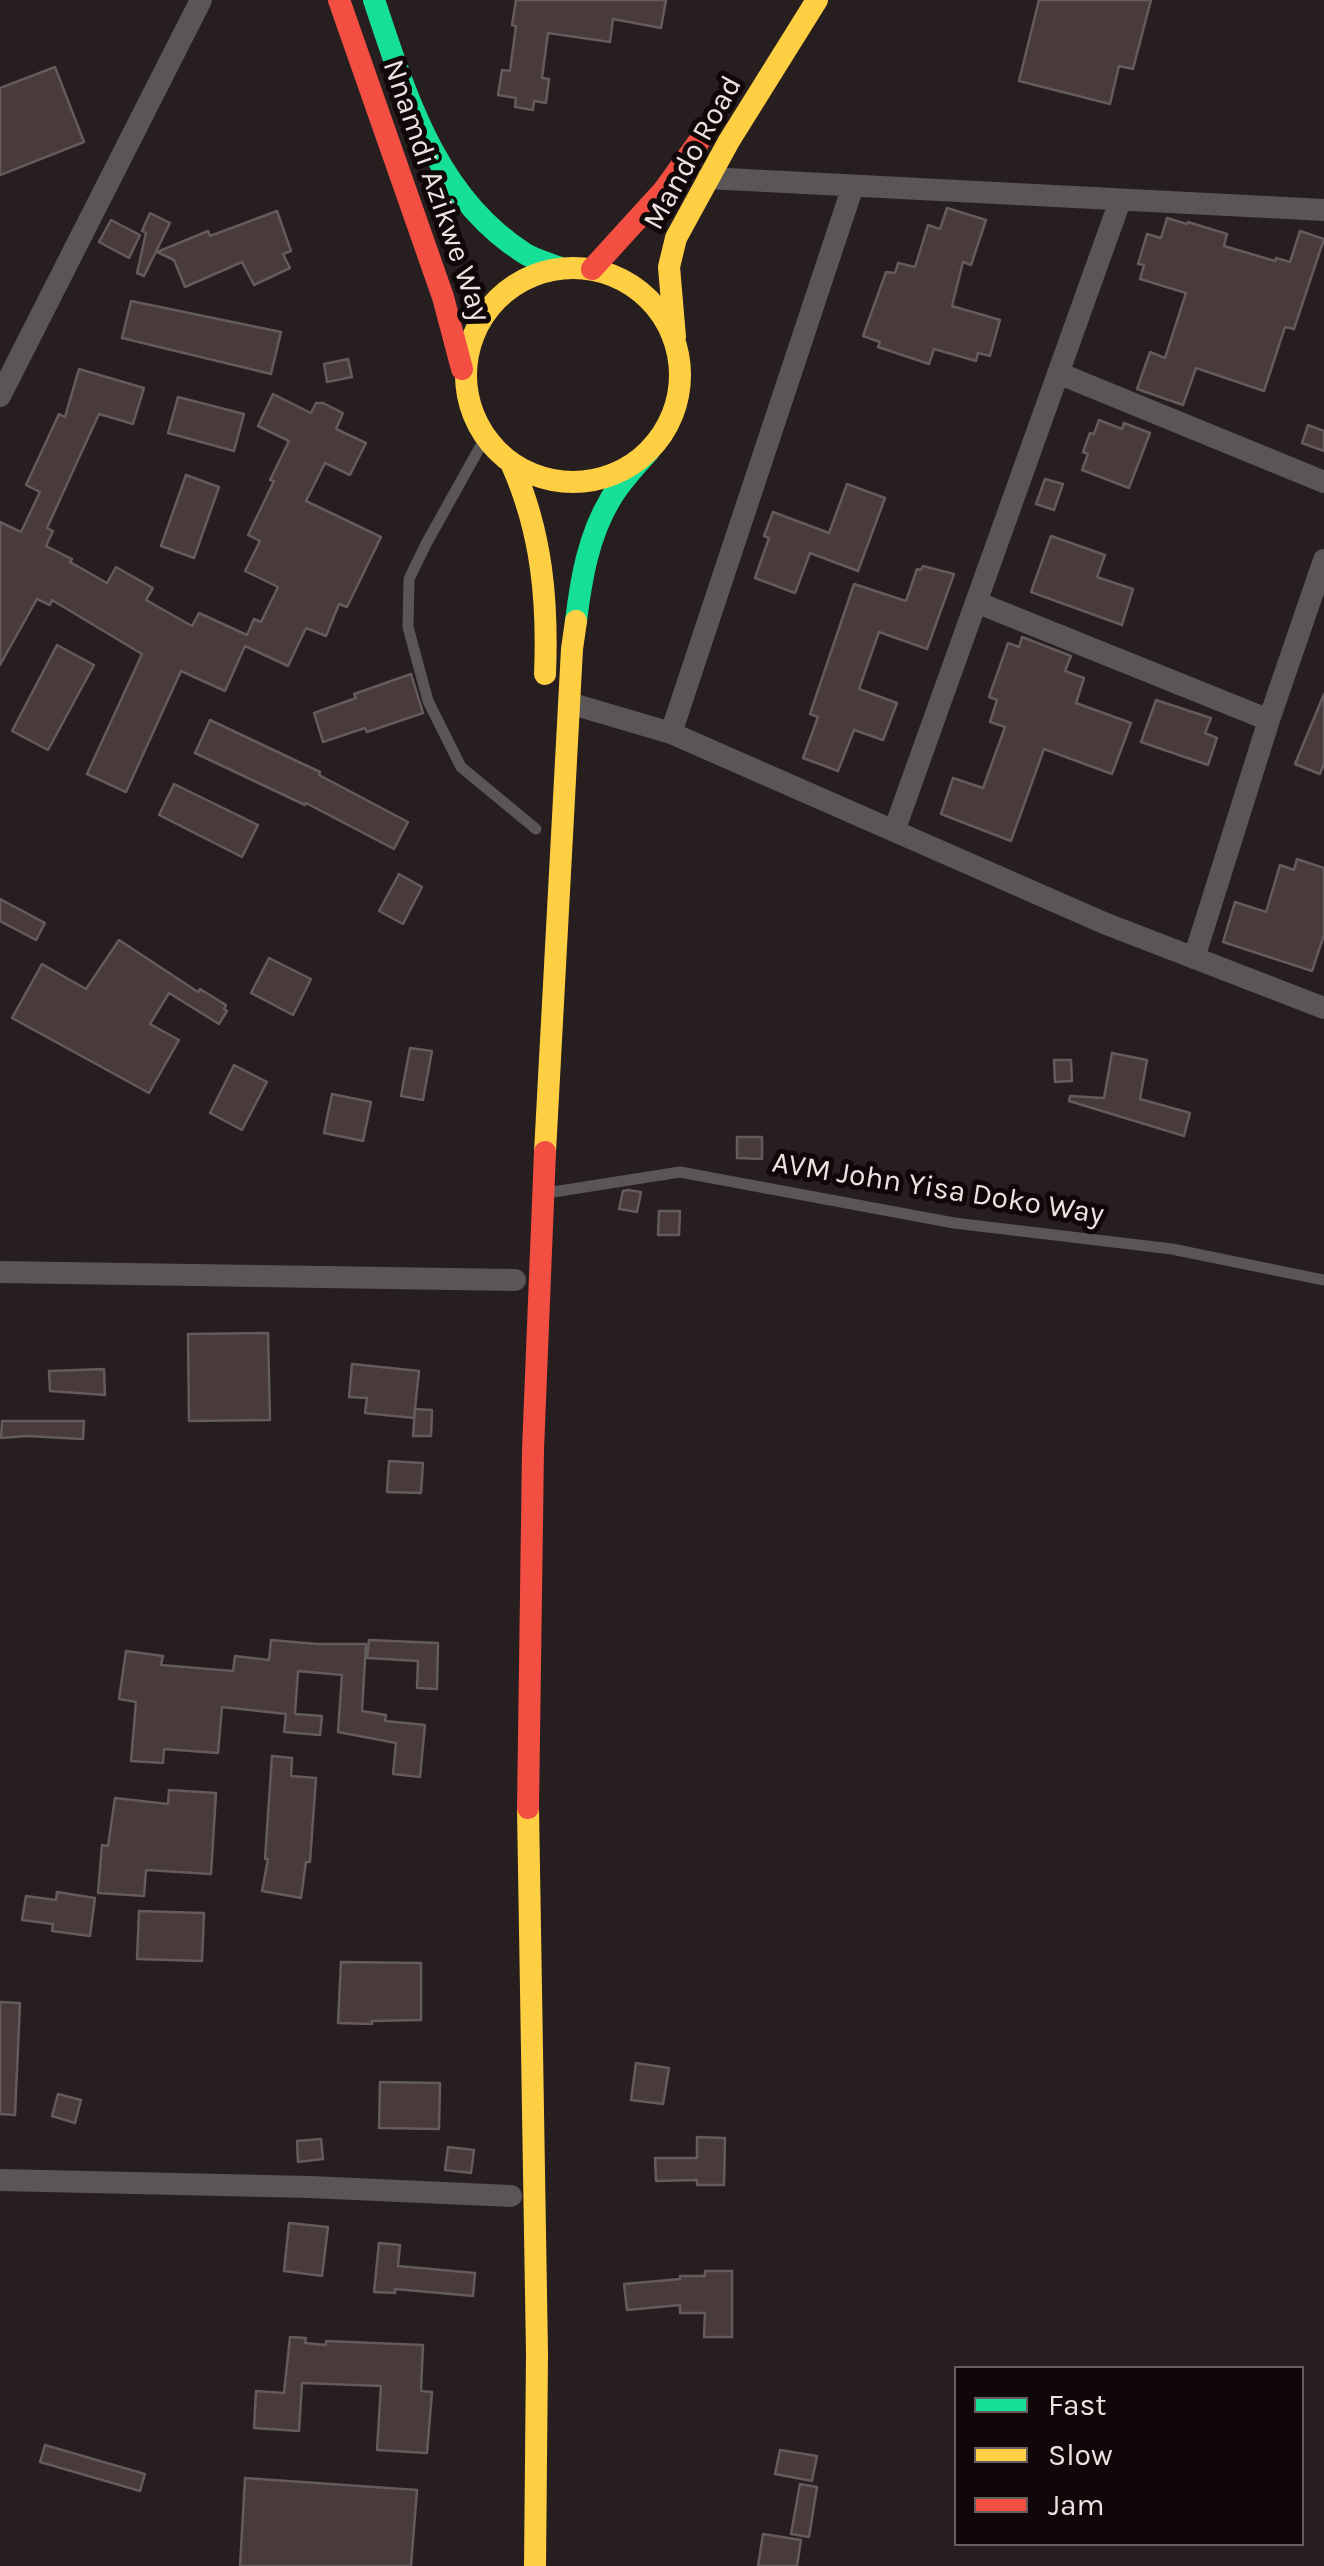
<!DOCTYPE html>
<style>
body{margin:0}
#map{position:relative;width:1324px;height:2566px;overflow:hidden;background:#271e1f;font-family:Karla,sans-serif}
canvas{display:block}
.legend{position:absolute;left:954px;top:2366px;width:350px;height:180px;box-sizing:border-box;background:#0f0708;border:2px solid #685e5f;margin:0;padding:12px 18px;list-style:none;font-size:30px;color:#ede1e2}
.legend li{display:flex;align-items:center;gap:20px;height:50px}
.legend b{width:50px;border:2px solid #685e5f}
</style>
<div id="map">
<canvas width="1324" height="2566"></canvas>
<ul class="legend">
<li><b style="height:12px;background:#16e098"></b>Fast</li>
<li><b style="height:12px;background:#ffcf43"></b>Slow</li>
<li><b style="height:12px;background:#f24e42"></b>Jam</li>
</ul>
</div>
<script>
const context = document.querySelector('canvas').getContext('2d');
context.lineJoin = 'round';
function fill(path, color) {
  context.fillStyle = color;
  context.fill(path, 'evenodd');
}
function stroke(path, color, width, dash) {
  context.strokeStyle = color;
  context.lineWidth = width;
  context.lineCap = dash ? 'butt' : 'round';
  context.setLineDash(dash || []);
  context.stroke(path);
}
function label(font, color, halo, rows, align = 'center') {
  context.font = font + ' Karla,sans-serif';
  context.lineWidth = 10;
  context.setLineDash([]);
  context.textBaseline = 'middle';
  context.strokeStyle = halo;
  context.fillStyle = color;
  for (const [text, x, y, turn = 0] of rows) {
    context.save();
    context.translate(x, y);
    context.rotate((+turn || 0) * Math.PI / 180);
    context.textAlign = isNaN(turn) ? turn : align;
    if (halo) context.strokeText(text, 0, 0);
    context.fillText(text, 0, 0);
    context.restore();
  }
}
const building = new Path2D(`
 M516 0H666L661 28 613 19 610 42 548 33 542 78 549 79 546 103 534 101 533 110 515 107 516 98 498 95 502 70 510 71 516 26 512 25Z
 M1039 0H1151L1133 69 1119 66 1110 104 1019 81Z
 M55 67 84 142 0 175V88Z
 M947 208 986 220 971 265 963 262 952 306 1000 320 990 356 978 353 976 361 934 349 929 364 878 347 880 342 863 336 886 272 895 273 898 263 915 267 928 225 940 229Z
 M277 211 291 251 283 254 290 268 254 285 242 262 185 287 174 260 157 252 208 231 210 236Z
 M150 213 170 223 144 276 137 273 146 233 142 231Z
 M1167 218 1187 224 1188 222 1227 234 1224 246 1275 261 1276 258 1290 262 1300 231 1324 239 1294 329 1285 327 1264 391 1196 368 1183 405 1137 389 1150 352 1165 358 1186 293 1140 279 1144 265 1138 264 1147 234 1161 238Z
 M111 220 140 235 129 258 99 242Z
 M131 301 281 332 271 374 122 338Z
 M348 359 352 377 327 382 324 364Z
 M79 369 144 388 133 424 99 414 47 528 53 531 46 546 72 559 70 562 107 583 116 567 153 588 146 600 192 626 199 613 247 635 254 619 261 622 278 587 245 571 260 541 248 535 274 481 270 480 289 441 258 426 273 394 311 413 316 403H323L343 413 336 429 366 443 350 475 325 463 306 501 381 537 347 607 339 604 326 636 306 628 288 666 245 646 225 691 181 671 126 792 87 774 142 654 52 600 50 605 37 599 0 665V522L21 532 40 492 26 485 59 414 65 417Z
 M178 397 244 414 234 451 168 433Z
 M1099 420 1122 429 1124 423 1150 433 1129 488 1082 470 1088 454 1083 452 1090 433 1094 434Z
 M1308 425 1324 431V451L1302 443Z
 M186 475 219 487 194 558 161 546Z
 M1045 479 1063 484 1054 510 1036 504Z
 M847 484 885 498 858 571 810 553 795 593 755 578 769 538 764 536 773 512 829 533Z
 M1051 536 1105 555 1097 577 1133 589 1122 625 1031 592Z
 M923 566 954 574 927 649 879 632 859 689 897 703 883 740 854 730 838 771 803 758 818 717 810 714 854 584 906 601 917 569 921 570Z
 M1022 637 1071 656 1065 671 1084 678 1076 703 1131 723 1112 774 1044 749 1011 841 941 814 953 778 983 788 1005 727 990 722 997 700 989 697 1008 643 1019 647Z
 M57 645 94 665 48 750 12 731Z
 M411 674 423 713 367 732 365 728 323 742 314 713 356 698 354 694Z
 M1324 694V764L1320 774 1295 764Z
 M1156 700 1211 718 1205 733 1217 738 1208 765 1141 742Z
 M210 720 320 772 319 775 408 822 394 849 306 803 305 805 195 753Z
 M174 784 258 825 242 857 159 815Z
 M1297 859 1324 868V935L1312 971 1223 942 1235 902 1266 912 1280 865 1294 870Z
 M399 874 422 887 403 924 379 911Z
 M0 899 45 923 36 940 0 921Z
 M119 940 198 992 200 989 226 1005 224 1009 227 1011 219 1024 169 993 150 1024 179 1040 149 1093 12 1018 42 964 86 989Z
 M269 958 311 979 293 1015 251 993Z
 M410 1048 432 1051 423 1100 401 1096Z
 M1112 1053 1147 1060 1140 1099 1190 1113 1184 1136 1069 1101 1070 1096 1104 1098Z
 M1054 1060H1071L1072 1081 1055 1082Z
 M234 1065 267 1082 242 1130 210 1113Z
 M332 1094 371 1102 363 1141 324 1133Z
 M737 1137H762V1159L737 1158Z
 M628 1190 641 1192 637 1212 619 1209 623 1191Z
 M659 1211H680L679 1235H658Z
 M268 1333 270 1420 189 1421 188 1334Z
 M352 1364 419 1371 414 1418 365 1413 367 1398 349 1397Z
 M104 1369 105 1395 50 1391 49 1371Z
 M415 1409 432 1410 431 1436H413Z
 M2 1421H84L83 1439 27 1436 1 1438Z
 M389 1461 423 1463 421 1493 387 1492Z
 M271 1640 317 1644H366L362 1711 386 1715 385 1721 425 1725 420 1777 393 1774 396 1743 338 1732 342 1675 298 1671 295 1714 322 1716 320 1735 284 1732 286 1714 222 1707 218 1753 164 1749 163 1763 131 1761 136 1702 119 1699 126 1651 163 1656 161 1665 233 1671 235 1656 269 1660Z
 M369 1640 438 1643 437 1689 417 1688 418 1661 367 1658Z
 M272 1756 292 1758 291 1776 316 1778 310 1862H306L301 1898 262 1891 268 1859H265Z
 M169 1790 216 1793 211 1874 146 1870 144 1896 98 1893 102 1845 108 1846 115 1798 168 1804Z
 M57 1892 95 1898 90 1936 52 1931 53 1924 22 1920 26 1896 56 1900Z
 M139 1911 204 1913 202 1961 137 1959Z
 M341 1962 421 1963V2020L372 2021V2024L338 2023Z
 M0 2002 20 2003 15 2115 0 2114Z
 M636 2063 669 2068 663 2104 631 2100Z
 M380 2082 440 2083 439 2129 379 2128Z
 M58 2094 81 2100 75 2123 52 2116Z
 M697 2137 725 2138 724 2185H697V2180L656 2181 655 2158H697Z
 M321 2139 323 2159 298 2162 297 2141Z
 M448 2147 474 2150 471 2173 445 2170Z
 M289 2223 328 2227 322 2276 284 2271Z
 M379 2243 400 2245 398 2266 475 2273 473 2296 395 2289V2293L374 2292Z
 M705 2271H732V2337H704L705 2313H680V2305L627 2310 624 2284 680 2279V2276H705Z
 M290 2337 306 2338 305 2343 326 2345V2341L423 2345 421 2391 432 2392 427 2453 377 2450 381 2386 302 2383 299 2431 254 2428 256 2391 284 2393Z
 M45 2445 145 2474 140 2491 40 2462Z
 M780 2450 817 2456 812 2481 775 2474Z
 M245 2478 417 2490 411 2566H240Z
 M800 2484 817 2487 809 2537 791 2534Z
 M763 2534 801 2540 797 2566H758Z`);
const lane = new Path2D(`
 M485 438 426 544 409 579 408 627 428 701 461 767 536 829
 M553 1192 680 1172 954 1223 1172 1249 1324 1280`);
const street = new Path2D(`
 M708 178 1324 210
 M1058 373 1324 482
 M0 396 201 0
 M976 602 1269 720
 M569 703 671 733 1104 923 1324 1008
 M671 733 853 186
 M894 831 1120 201
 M1194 958 1269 720 1324 560
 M0 1272 515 1280
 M0 2180 310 2187 511 2196`);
const fast = new Path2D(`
 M374 0C406 95 435 196 524 253 535 260 548 263 560 268
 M576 621C581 580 588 537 610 500 620 482 635 467 649 451`);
const slow = new Path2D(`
 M466 375a107 107 0 1 1 214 0a107 107 0 1 1-214 0Z
 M675 337 669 267 676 238 729 141 817 0
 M512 465C542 533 548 601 545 674
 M545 1152 572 649 576 621
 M528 1808 537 2354 535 2566`);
const jam = new Path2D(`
 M339 0 443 297 462 369
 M592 269 664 190 702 137
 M528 1808 533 1450 545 1152`);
const streetNames = [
 ["Mando Road",693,153,-61],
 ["Nnamdi Azikwe Way",436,191,71],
 ["AVM John Yisa Doko Way",938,1189,9]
];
fill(building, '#493a3c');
stroke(building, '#645b5c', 2.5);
stroke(lane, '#5a5556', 11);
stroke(street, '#5a5556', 22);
stroke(fast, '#16e098', 22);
stroke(slow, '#ffcf43', 22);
stroke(jam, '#f24e42', 22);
label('30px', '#ede1e2', '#0f0708', streetNames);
</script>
